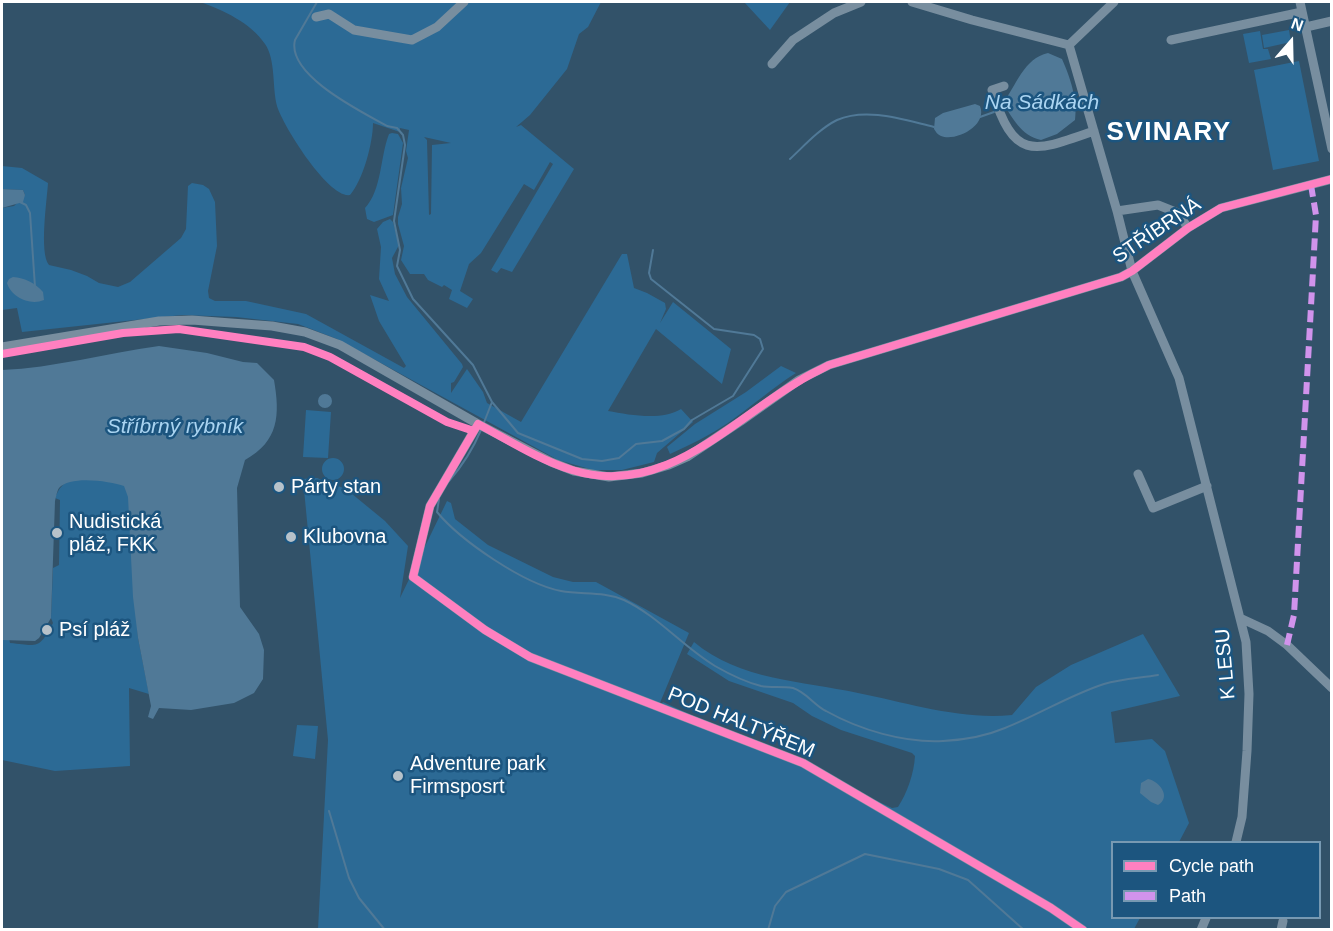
<!DOCTYPE html>
<meta charset="utf-8">
<style>
body{margin:0}
#map{position:relative;width:1333px;height:931px;overflow:hidden;background:#325269;font-family:Helvetica,sans-serif}
canvas{display:block}
.frame{position:absolute;inset:0;border:3px solid #fff;pointer-events:none}
.legend{position:absolute;left:1111px;top:841px;width:210px;height:78px;box-sizing:border-box;background:#1c557f;border:2px solid #7799b2;margin:0;padding:8px 10px;list-style:none;font-size:18px;color:#fff}
.legend li{display:flex;align-items:center;gap:12px;height:30px}
.legend b{width:30px;border:2px solid #7799b2}
.north{position:absolute;left:1261px;top:12px;width:60px;height:60px;-webkit-text-stroke:4px #1c557f;paint-order:stroke;rotate:20deg;font-size:16px;font-weight:700;line-height:24px;text-align:center;color:#fff}
.north::after{content:'';display:block;margin:auto;width:21px;height:27px;background:#fff;clip-path:polygon(50% 0,100% 100%,50% 72%,0 100%)}
</style>
<div id="map">
<canvas width="1333" height="931"></canvas>
<div class="frame"></div>
<ul class="legend">
<li><b style="height:8px;background:#ff80c0"></b>Cycle path</li>
<li><b style="height:8px;background:#d193ec"></b>Path</li>
</ul>
<div class="north">N</div>
</div>
<script>
const context = document.querySelector('canvas').getContext('2d');
context.lineJoin = 'round';
function fill(path, color) {
  context.fillStyle = color;
  context.fill(path, 'evenodd');
}
function stroke(path, color, width, dash) {
  context.strokeStyle = color;
  context.lineWidth = width;
  context.lineCap = dash ? 'butt' : 'round';
  context.setLineDash(dash || []);
  context.stroke(path);
}
function label(font, color, halo, rows, align = 'center') {
  context.font = font + ' Helvetica,sans-serif';
  context.lineWidth = 5;
  context.setLineDash([]);
  context.textBaseline = 'middle';
  context.strokeStyle = halo;
  context.fillStyle = color;
  for (const [text, x, y, turn = 0] of rows) {
    context.save();
    context.translate(x, y);
    context.rotate((+turn || 0) * Math.PI / 180);
    context.textAlign = isNaN(turn) ? turn : align;
    if (halo) context.strokeText(text, 0, 0);
    context.fillText(text, 0, 0);
    context.restore();
  }
}
const green = new Path2D(`
 M200 2H601L588 27 579 34 567 69 530 115 516 127 521 125 574 169 512 272 501 268 497 273 491 270 553 164 550 162 534 190 524 184 481 253 469 264 460 291 473 299 467 308 449 299 452 290 444 285 442 287 428 280 424 274H410L401 260 404 246 398 224V217L402 204 401 188 408 158 406 151 409 130 400 128V131L403 133 373 123C373 143 363 180 350 195 329 199 283 126 277 106 272 87 276 60 265 44 251 23 223 10 200 2ZM424 137 451 143 432 145 431 214 429 215 427 140Z
 M744 2H790L770 30Z
 M1289 30 1291 42 1264 48 1262 35Z
 M1260 31 1263 49H1268L1271 59 1249 63 1243 34Z
 M1299 61 1319 161 1273 170 1254 70Z
 M392 133 398 134 403 143 393 215 374 222 367 219 365 208C382 190 380 157 389 134Z
 M2 166 22 168 48 183C47 200 39 253 49 265L71 270 87 276 99 283 118 287 130 282 181 238 186 229 188 186 192 183 203 185 209 189 215 202 217 246 208 291 209 298 215 301H246L306 314 404 368 406 366 379 321 370 295 389 301 379 279 381 247 377 229 383 222 390 219 393 222 399 245 392 258 395 274 407 297 462 364 463 367 454 382 451 383V393L467 369 483 392 487 403 521 422 622 254H627L634 288 647 293 665 303 666 309 660 323 673 302 731 349 722 384 656 329 608 411C630 415 662 421 681 409L693 422 657 453 654 462 622 470H593L558 460 337 339 298 324 236 317 182 315 22 332 17 308 2 310V208L14 206 25 195 23 190 2 189Z
 M781 366 796 373C772 388 751 407 728 423 710 435 690 445 670 454L667 447 695 424 746 392Z
 M306 410 331 412 328 458 303 457Z
 M322 469a11 11 0 1 1 22 0a11 11 0 1 1-22 0Z
 M317 478 346 489 385 521 408 546 400 598 447 501 451 503 455 519 488 545 553 577 573 582H596L689 633 657 710 663 702 892 808 898 807C907 793 914 774 915 756L912 753 841 730 812 716 793 703 729 681 687 654 694 642C739 680 802 681 858 693 908 703 960 720 1012 715L1036 687 1071 665 1143 634 1180 696 1111 712 1115 743 1152 739 1165 751 1189 823 1179 842H1112V918H1140L1134 929H318L328 740 303 479Z
 M82 479 114 481 125 485 129 496 138 638 149 694 129 688 130 766 55 771 2 760V638H9L10 643C39 646 39 649 53 623L51 618 53 568 59 565 60 500 55 498C61 483 67 480 82 479Z
 M297 725 318 726 315 759 293 756Z`);
const water = new Path2D(`
 M1048 53 1062 59C1070 77 1078 100 1075 120L1057 134 1041 140C1021 136 1012 117 1003 103 1016 86 1024 58 1048 53Z
 M975 104 980 106C988 126 955 142 941 136 937 134 936 132 934 129L935 118 943 113Z
 M2 189 23 190 25 195 23 202 2 208Z
 M13 277C25 278 35 283 43 292L44 300C30 306 11 297 7 283L9 279Z
 M159 346 207 353 243 362 257 363 274 380C280 415 279 441 245 460L237 488 240 607 259 634 264 650 263 679 254 693 234 703 191 710 159 708 153 719 148 717 151 706 138 638 133 597 128 497 124 486C110 481 70 475 59 488 57 491 56 497 55 501L51 618 39 638 35 641 2 640V370C54 368 106 353 159 346Z
 M318 401a7 7 0 1 1 14 0a7 7 0 1 1-14 0Z
 M1148 779C1159 781 1172 797 1158 805L1151 802 1140 793 1141 783Z`);
const stream = new Path2D(`
 M317 2 295 40C286 75 362 112 387 126L397 128 403 135 405 145 394 221 400 250 397 266 413 299 473 365 492 402 518 433 582 459 602 461 619 458 636 444 662 441 684 429 692 420 733 396 763 349 760 339 754 335 714 329 651 279 649 273 653 250
 M980 117 994 112
 M790 159C804 146 819 129 837 120 867 107 904 120 934 127
 M20 202 26 205 30 213 35 287
 M483 425 492 402
 M449 481C463 465 473 449 481 430
 M439 499 437 512C461 541 524 584 561 591 582 595 603 591 624 600 658 616 683 647 715 666 729 674 745 682 761 686 771 688 782 686 793 688 806 692 814 705 826 711 860 730 904 743 943 741 963 740 986 736 1005 728 1038 715 1070 695 1104 684 1121 679 1140 678 1158 675
 M329 811 349 878 359 898 385 930
 M768 930 775 906 786 892 865 854 939 869 968 880 1024 930`);
const minor = new Path2D(`
 M912 2 972 20 1069 45 1117 211 1132 271 1179 378 1246 642 1249 694 1247 751 1242 817 1236 842
 M1300 2 1332 149
 M316 17 329 14 354 30 412 40 437 27 464 2
 M1306 27 1332 21
 M1171 40 1302 12
 M1069 45 1114 2
 M772 64 793 40 834 13 861 2
 M1004 86 992 90C1014 161 1032 153 1094 131
 M1117 211 1158 205 1178 213 1188 228
 M2 347 159 321 192 320 231 323 272 326 305 332 340 345 478 424 551 462 574 471 609 477 642 473 669 465 687 457 741 421 799 380 829 365 1121 277 1132 271 1188 228 1221 208 1332 179
 M478 424 430 506 413 577 485 630 530 657 803 763 1051 908 1083 930
 M1138 474 1153 508 1207 486
 M1240 618 1268 631 1287 645 1332 688
 M1201 930 1206 918
 M1281 930 1283 921`);
const quiet = new Path2D(`
 M1287 645 1294 615 1314 252 1316 215 1311 185`);
const cycleway = new Path2D(`
 M2 354 123 333 179 329 304 347 330 357 447 422 474 431
 M1083 930 1051 908 803 763 530 657 485 630 413 577 430 506 478 424C508 440 539 460 572 470 664 499 730 421 801 380 810 374 820 370 829 365L1121 277 1132 271 1188 228 1221 208 1332 179`);
const markers = [
 [279,487,6,"#b7c2ca"],
 [57,533,6,"#b7c2ca"],
 [291,537,6,"#b7c2ca"],
 [47,630,6,"#b7c2ca"],
 [398,776,6,"#b7c2ca"]
];
const streetNames = [
 ["STŘÍBRNÁ",1157,231,-34],
 ["K LESU",1226,664,-95],
 ["POD HALTÝŘEM",741,723,22]
];
const poiNames = [
 ["Párty stan",291,487],
 ["Nudistická",69,522],
 ["pláž, FKK",69,545],
 ["Klubovna",303,537],
 ["Psí pláž",59,630],
 ["Adventure park",410,764],
 ["Firmsposrt",410,787]
];
const waterNames = [
 ["Na Sádkách",1042,103],
 ["Stříbrný rybník",175,427]
];
const districtNames = [
 ["SVINARY",1169,133]
];
fill(green, '#2c6a95');
fill(water, '#507997');
stroke(stream, '#507997', 2);
stroke(minor, '#788e9f', 9);
stroke(quiet, '#d193ec', 6, [12, 6]);
stroke(cycleway, '#ff80c0', 8);
for (const [x, y, r, color] of markers) {
  const dot = new Path2D();
  dot.arc(x, y, r, 0, 2 * Math.PI);
  context.fillStyle = color;
  context.fill(dot);
  stroke(dot, '#1c557f', 2);
}
label('20px', '#fff', '#1c557f', streetNames);
label('20px', '#fff', '#1c557f', poiNames, 'left');
label('italic 21px', '#aad4f1', '#1c557f', waterNames);
context.letterSpacing = '1.5px';
label('bold 26px', '#fff', '#1c557f', districtNames);
context.letterSpacing = '0px';
</script>
